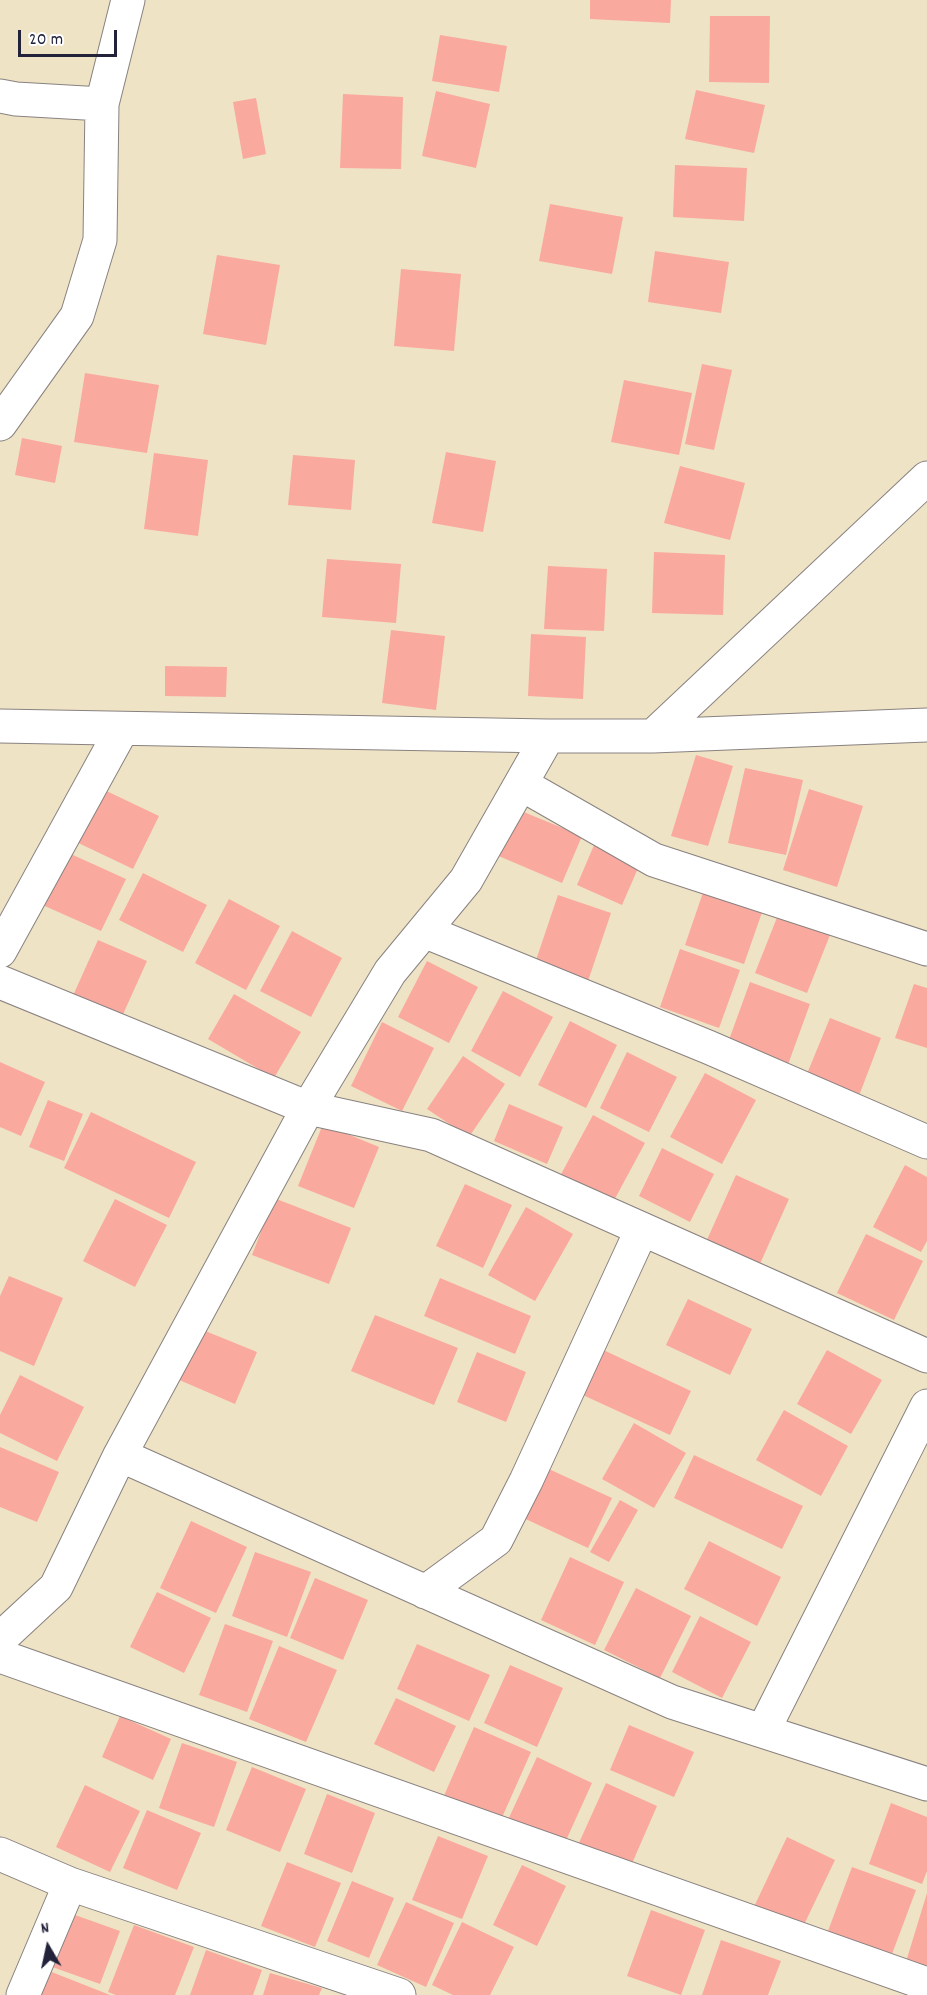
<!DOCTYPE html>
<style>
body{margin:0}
#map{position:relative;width:927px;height:1995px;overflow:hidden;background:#efe3c5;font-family:Dekko,sans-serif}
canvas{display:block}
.north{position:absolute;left:18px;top:1917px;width:60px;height:60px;-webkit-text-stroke:4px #fff;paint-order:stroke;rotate:351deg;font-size:16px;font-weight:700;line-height:24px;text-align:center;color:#22223b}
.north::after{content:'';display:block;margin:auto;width:21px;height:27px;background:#22223b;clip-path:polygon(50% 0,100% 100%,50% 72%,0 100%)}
.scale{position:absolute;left:18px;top:30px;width:99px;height:27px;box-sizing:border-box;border:3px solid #22223b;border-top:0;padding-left:8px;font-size:18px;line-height:21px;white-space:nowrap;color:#22223b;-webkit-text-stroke:4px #fff;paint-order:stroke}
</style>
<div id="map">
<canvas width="927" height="1995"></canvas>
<div class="north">N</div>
<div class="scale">20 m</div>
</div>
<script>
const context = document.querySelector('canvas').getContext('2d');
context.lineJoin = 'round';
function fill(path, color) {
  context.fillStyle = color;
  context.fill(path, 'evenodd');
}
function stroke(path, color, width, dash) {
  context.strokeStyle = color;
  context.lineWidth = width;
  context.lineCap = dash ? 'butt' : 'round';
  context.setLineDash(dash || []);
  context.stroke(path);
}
const building = new Path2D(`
 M590 0H671L670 23 590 19Z
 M710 16H770L769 83 709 82Z
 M440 35 507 46 499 92 432 81Z
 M696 90 765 105 754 153 685 139Z
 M436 91 490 104 476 168 422 156Z
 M343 94 403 97 401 169 340 168Z
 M256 98 266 154 243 159 233 102Z
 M675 165 747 168 744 221 673 217Z
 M550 204 623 217 612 274 539 261Z
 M655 251 729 262 721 313 648 302Z
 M217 255 280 265 266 345 203 334Z
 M401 269 461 274 454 351 394 346Z
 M702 364 732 370 714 450 685 444Z
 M85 373 159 385 147 453 74 442Z
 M624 380 692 393 679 455 611 442Z
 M22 438 62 446 55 483 15 475Z
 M446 452 496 461 483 532 432 523Z
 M154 453 208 460 198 536 144 529Z
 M293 455 355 460 351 510 288 505Z
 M680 466 745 483 730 540 664 523Z
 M654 552 725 555 723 615 652 613Z
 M327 559 401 564 396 623 322 617Z
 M548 566 607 569 604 631 544 629Z
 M391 630 445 636 436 710 382 703Z
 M531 634 586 637 583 699 528 696Z
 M165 666 227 667 226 697 165 696Z
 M696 755 733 766 708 846 671 836Z
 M745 768 803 780 786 855 728 843Z
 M96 786 159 816 133 869 70 839Z
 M809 789 863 806 837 887 783 870Z
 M514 808 582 836 562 883 494 854Z
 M603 824 649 843 622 905 577 885Z
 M62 850 126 879 101 931 38 903Z
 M143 873 207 905 183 952 119 920Z
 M708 878 767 898 744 964 685 945Z
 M558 895 611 913 587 984 534 966Z
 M229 899 280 926 246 990 195 963Z
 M780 910 832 930 807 993 755 973Z
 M292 931 342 958 311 1017 260 991Z
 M98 940 147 961 120 1021 71 1000Z
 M680 949 740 970 719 1028 660 1007Z
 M427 961 478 987 449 1043 398 1017Z
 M750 982 810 1004 786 1070 726 1048Z
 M914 984 927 988V1048L895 1038Z
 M503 991 553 1017 520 1077 471 1051Z
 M234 994 301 1032 274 1078 208 1039Z
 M830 1018 881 1038 857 1101 804 1081Z
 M570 1021 617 1045 586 1108 538 1085Z
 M382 1022 434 1048 402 1111 351 1086Z
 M627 1052 677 1077 649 1132 600 1108Z
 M463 1056 505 1084 469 1137 427 1109Z
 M0 1062 45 1082 21 1136 0 1127Z
 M705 1073 756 1100 722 1164 670 1137Z
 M48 1100 83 1114 64 1161 29 1147Z
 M509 1104 563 1127 547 1164 494 1141Z
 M91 1112 196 1162 169 1218 64 1168Z
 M593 1115 645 1143 611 1206 559 1178Z
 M323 1124 379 1147 354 1208 298 1186Z
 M662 1148 714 1174 690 1222 639 1196Z
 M905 1165 927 1177V1241L921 1252 873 1227Z
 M736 1175 789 1199 759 1266 706 1242Z
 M465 1184 512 1205 483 1268 436 1246Z
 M274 1198 351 1228 329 1284 252 1255Z
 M115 1199 167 1225 135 1287 83 1261Z
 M526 1207 573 1234 535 1301 488 1275Z
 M866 1234 923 1261 894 1320 837 1293Z
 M9 1276 63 1298 34 1366 0 1351V1296Z
 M440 1278 531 1316 515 1354 424 1316Z
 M688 1299 752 1329 730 1375 666 1345Z
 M375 1315 458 1348 434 1405 351 1371Z
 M198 1328 257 1352 235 1404 177 1379Z
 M582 1340 691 1391 670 1435 561 1385Z
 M827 1350 882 1380 851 1434 797 1404Z
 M477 1352 526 1372 506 1422 457 1402Z
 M20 1375 84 1407 57 1461 0 1433V1415Z
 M784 1410 848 1446 821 1496 756 1460Z
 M634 1423 686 1453 654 1508 602 1479Z
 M0 1447 59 1472 37 1522 0 1507Z
 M694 1455 803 1506 782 1549 674 1498Z
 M527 1459 612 1498 588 1548 504 1509Z
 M620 1500 638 1510 609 1562 590 1552Z
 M191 1521 247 1547 216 1613 160 1588Z
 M709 1541 781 1577 757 1626 684 1589Z
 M255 1552 311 1572 287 1637 232 1616Z
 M570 1557 624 1582 595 1645 541 1620Z
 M315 1578 368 1600 343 1660 290 1638Z
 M636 1588 691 1616 660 1678 604 1650Z
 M157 1592 211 1618 184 1673 130 1647Z
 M700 1616 751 1642 722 1698 672 1672Z
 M225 1624 273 1641 247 1712 199 1695Z
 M417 1644 490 1675 469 1721 397 1689Z
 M279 1646 337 1670 306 1742 249 1719Z
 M510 1665 563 1688 537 1747 484 1723Z
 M396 1698 456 1726 434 1772 374 1744Z
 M120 1716 171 1739 153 1780 102 1757Z
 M629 1725 694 1752 674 1797 610 1770Z
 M474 1727 531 1752 500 1822 443 1798Z
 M182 1743 237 1762 214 1827 159 1808Z
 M537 1757 592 1783 563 1847 507 1822Z
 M252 1767 306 1789 280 1852 226 1830Z
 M606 1783 657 1806 630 1868 578 1845Z
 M85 1785 140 1811 110 1872 56 1847Z
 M327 1794 375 1813 352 1873 304 1854Z
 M891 1803 927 1817V1871L922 1884 869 1864Z
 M147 1810 201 1833 177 1890 123 1868Z
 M438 1836 488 1856 462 1919 412 1900Z
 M787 1837 835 1860 800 1933 752 1911Z
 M287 1862 341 1883 315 1947 261 1926Z
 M522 1865 566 1886 537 1946 493 1925Z
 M852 1867 916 1890 889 1962 825 1939Z
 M352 1881 394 1898 369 1958 327 1941Z
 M927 1893V1971L905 1965Z
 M406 1902 454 1923 426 1987 377 1965Z
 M47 1905 120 1931 100 1984 27 1958Z
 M651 1910 705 1930 681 1995 627 1976Z
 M462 1922 514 1947 490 1995H453L432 1985Z
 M134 1925 194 1947 175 1995H116L108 1992Z
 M721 1940 781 1961 768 1995H702Z
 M206 1950 262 1970 253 1995H190Z
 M39 1967 110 1995H28Z
 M270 1973 322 1988 319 1995H263Z`);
const minor = new Path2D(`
 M0 96 16 99 102 104
 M0 424 77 316 100 240 102 104 128 0
 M0 726 548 736H653L927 725
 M653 736 927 478
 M521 784 654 860 927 949
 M424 931 708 1047 927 1142
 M0 951 122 729
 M0 982 308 1108 431 1135 927 1356
 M120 1455 672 1702 927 1784
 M425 1592 496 1540 526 1481 642 1229
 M0 1639 56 1587 120 1455 308 1108 390 972 466 880 548 736
 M0 1656 927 1984
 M763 1731 927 1406
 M0 1854 70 1884 399 1995
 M23 1995 70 1884`);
fill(building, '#faa99f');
stroke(minor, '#888280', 35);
stroke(minor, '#fff', 33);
</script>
